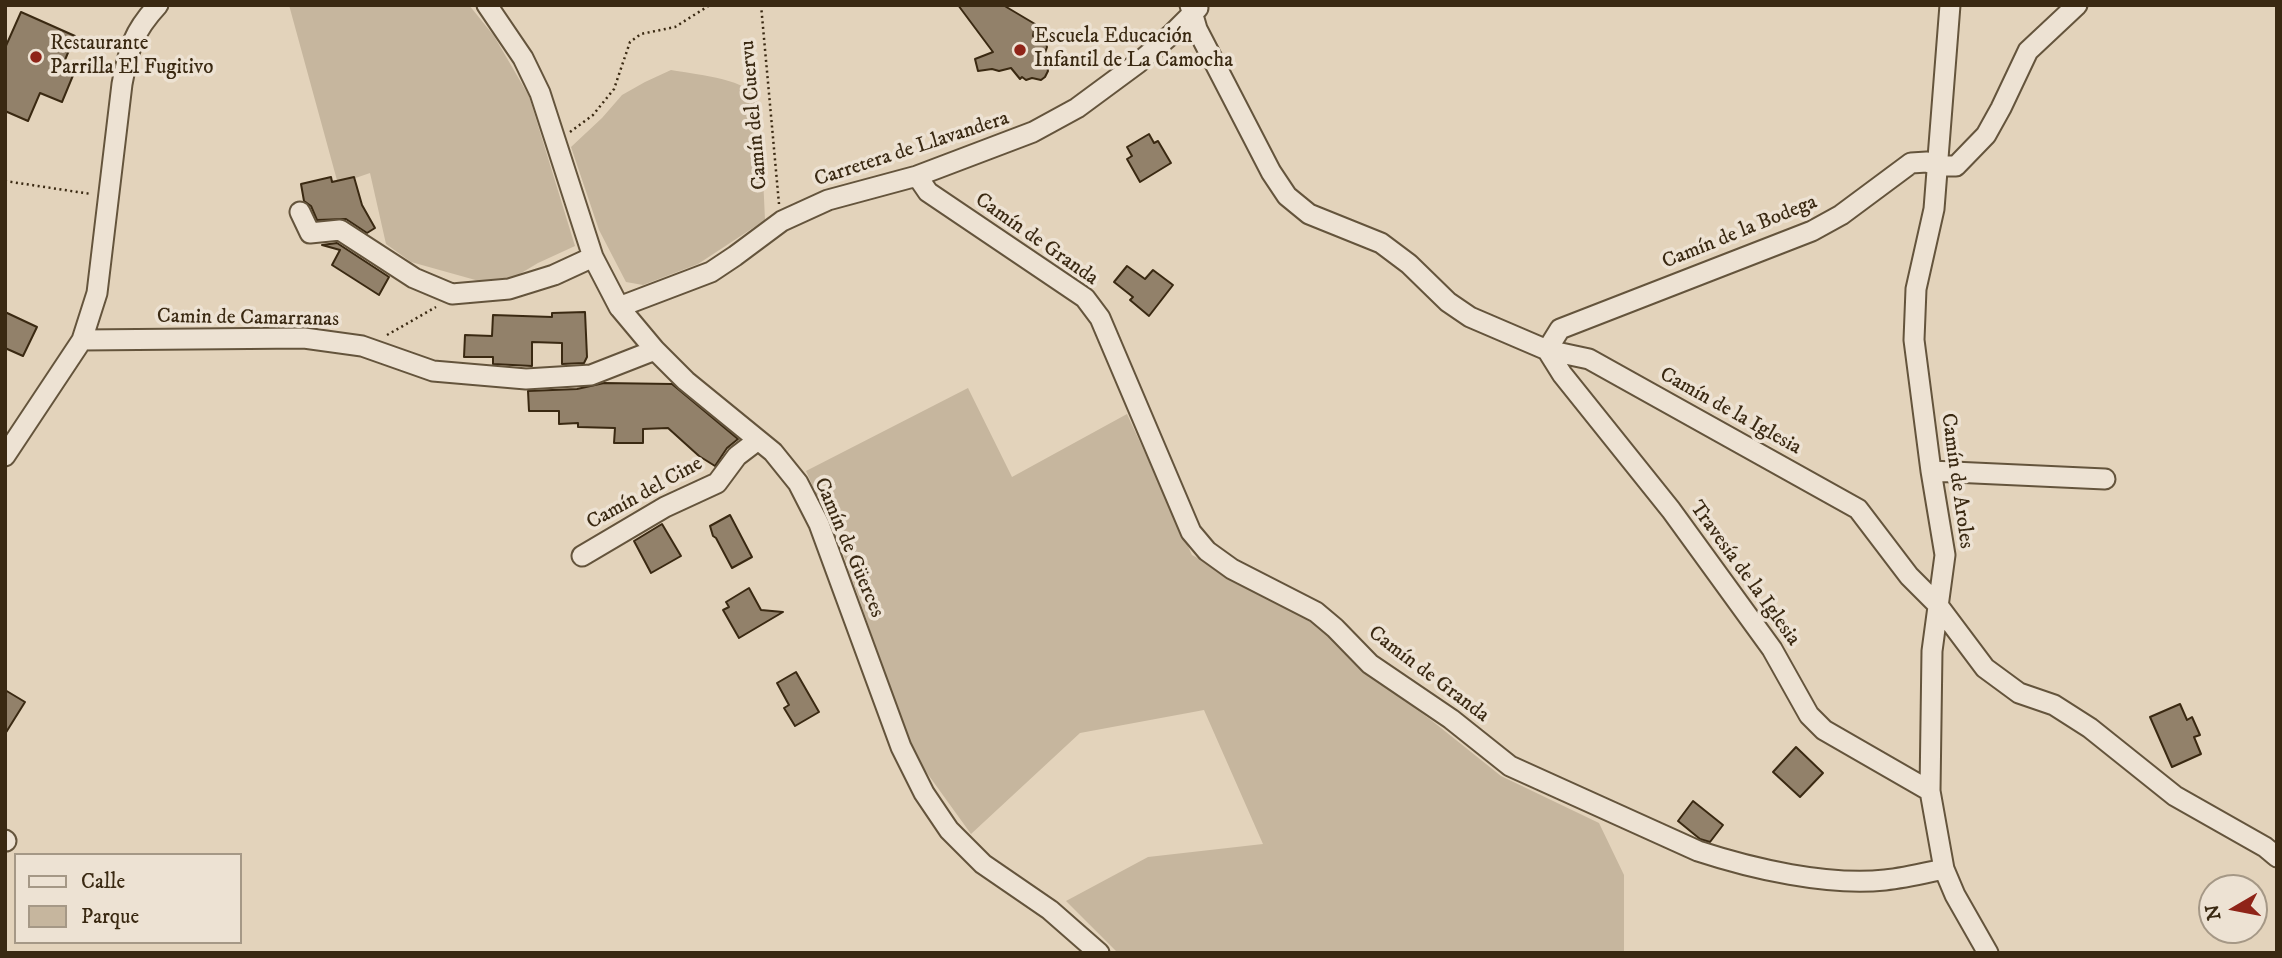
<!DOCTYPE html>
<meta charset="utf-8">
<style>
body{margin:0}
#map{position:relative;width:2282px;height:958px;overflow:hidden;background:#e3d3bb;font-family:"IM FELL DW Pica",serif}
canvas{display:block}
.frame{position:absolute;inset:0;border:7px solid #3a2912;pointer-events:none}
.legend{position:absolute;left:14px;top:853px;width:228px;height:91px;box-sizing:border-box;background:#ede2d3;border:2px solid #a59886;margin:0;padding:9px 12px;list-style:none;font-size:21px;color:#3a2912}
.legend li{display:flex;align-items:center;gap:14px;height:35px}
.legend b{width:35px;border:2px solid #a59886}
.north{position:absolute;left:2198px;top:874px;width:70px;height:70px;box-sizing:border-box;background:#ede2d3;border:2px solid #a59886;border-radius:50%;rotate:260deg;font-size:19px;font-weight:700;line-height:28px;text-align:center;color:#3a2912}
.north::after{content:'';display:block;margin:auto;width:24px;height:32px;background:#8f2418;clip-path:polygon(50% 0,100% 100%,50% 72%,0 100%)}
</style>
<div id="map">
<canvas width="2282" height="958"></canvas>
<div class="frame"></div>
<ul class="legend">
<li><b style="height:9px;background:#ede2d3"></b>Calle</li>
<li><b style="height:19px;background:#c6b69e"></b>Parque</li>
</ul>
<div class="north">N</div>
</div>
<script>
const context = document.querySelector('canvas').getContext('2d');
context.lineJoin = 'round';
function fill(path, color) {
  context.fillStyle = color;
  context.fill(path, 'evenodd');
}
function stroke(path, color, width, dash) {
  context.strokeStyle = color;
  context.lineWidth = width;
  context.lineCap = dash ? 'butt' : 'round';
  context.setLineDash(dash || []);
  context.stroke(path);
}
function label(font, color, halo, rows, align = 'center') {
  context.font = font + ' "IM FELL DW Pica",serif';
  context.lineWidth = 7;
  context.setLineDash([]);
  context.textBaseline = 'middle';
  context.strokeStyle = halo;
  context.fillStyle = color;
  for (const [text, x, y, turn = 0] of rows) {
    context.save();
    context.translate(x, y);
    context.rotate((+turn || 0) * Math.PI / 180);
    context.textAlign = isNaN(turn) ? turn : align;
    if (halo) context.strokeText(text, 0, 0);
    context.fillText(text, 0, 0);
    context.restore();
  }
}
const green = new Path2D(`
 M289 5H469L494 36 529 96 575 246 538 263 508 281H479L411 262 386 244 370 173 338 184Z
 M671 70C692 74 743 78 755 96 758 100 758 107 760 112L765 220 698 264 643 285 626 282 599 230 571 147 602 118 622 95 645 82Z
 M968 388 1012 477 1127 414 1192 555 1312 620 1366 672 1431 720 1501 776 1599 823 1624 875V953H1118L1066 901 1148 857 1263 844 1204 710 1080 733 971 834 914 755 844 556 806 471Z`);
const building = new Path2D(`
 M958 5H1003L1035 24 1033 36 1045 41 1047 47 1044 56 1048 71 1045 77 1041 80 1032 78 1026 80 1022 77 1020 79 1011 68 999 71 992 69 978 71 975 59 993 52Z
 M21 12 75 36 62 67 74 73 62 102 40 93 28 121 5 111V48Z
 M1149 134 1154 143 1158 141 1171 163 1140 182 1127 159 1132 156 1127 147Z
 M331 177 332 182 354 177 362 205 375 228 367 233 346 219 317 220 311 206 304 201 301 184Z
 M337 243 389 277 379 295 332 265 340 250 322 245Z
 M1127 266 1145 279 1153 270 1173 285 1149 316 1130 300 1133 297 1114 282Z
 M5 312 37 327 23 356 5 348Z
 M585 312 587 357 584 363 562 364V343L532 342V366L493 364V357H464L465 335 492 336 493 315 552 317V313Z
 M604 383 672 384 738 439 727 448 715 466 699 456 668 428 643 429V443H614L615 428 578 427V423L559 424V411H529L528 391 577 389Z
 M730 515 752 557 732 568 716 538 713 536 710 526Z
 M662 524 681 556 651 573 634 541Z
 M749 588 761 610 783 612 739 638 723 610 729 607 726 602Z
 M796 672 819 712 795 726 784 708 789 705 777 683Z
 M5 690 25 702 5 734Z
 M2180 704 2187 720 2192 717 2200 735 2194 737 2201 754 2172 767 2150 717Z
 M1796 747 1823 773 1800 797 1773 772Z
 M1693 801 1723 825 1710 842 1700 839 1678 821Z`);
const path = new Path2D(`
 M761 5 779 204
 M570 132 593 115 614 89 630 42 641 34 675 27 710 5
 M5 181 91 194
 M387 335 436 307`);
const minor = new Path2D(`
 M487 5 523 58 540 93 593 257 619 307 655 350 686 381 773 452 798 483 819 524 901 747 924 793 949 830 983 864 1050 910 1099 953
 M1190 5 1197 29 1271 172 1287 196 1309 214 1381 243 1409 264 1448 302 1470 317 1547 350 1589 359 1858 509 1909 576 1937 604 1985 668 2019 693 2054 705 2090 728 2175 796 2265 847 2277 857
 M1950 5 1934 209 1916 289 1914 340 1931 471 1945 555 1932 651 1930 791 1944 869 1955 895 1988 953
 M917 176 928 192 1085 298 1100 318 1191 532 1207 551 1232 569 1316 612 1335 628 1370 664 1451 719 1510 766 1698 851C1753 869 1827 886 1885 880 1905 878 1925 873 1944 869
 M300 212 310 233 340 230 414 278 452 294 509 289 554 275 593 257
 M619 307 711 272 735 256 782 221 828 200 917 176 1033 132 1077 108 1138 63 1172 34 1198 8
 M82 340 304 338 362 346 433 371 526 379 591 375 655 350
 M1547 350 1560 329 1812 231 1841 215 1911 163 1927 162 1938 166H1956L1986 135 2001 108 2028 51 2077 5
 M1547 350 1562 374 1671 510 1772 649 1809 715 1824 730 1930 791
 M5 456 82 340 97 293 122 84C129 48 133 32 158 5
 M1931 471 2105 479
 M582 556 665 507 717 483 737 456 758 440
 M5 840 6 841`);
const markers = [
 [1020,50,7,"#8f2418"],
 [36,57,7,"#8f2418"]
];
const poiNames = [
 ["Escuela Educación",1034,38],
 ["Infantil de La Camocha",1034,62],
 ["Restaurante",50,45],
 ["Parrilla El Fugitivo",50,69]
];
const streetNames = [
 ["Camín del Cuervu",755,115,-95],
 ["Carretera de Llavandera",912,150,-18],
 ["Camín de la Bodega",1740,233,-22],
 ["Camín de Granda",1036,240,35],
 ["Camin de Camarranas",248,319,1],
 ["Camín de la Iglesia",1730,412,29],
 ["Camín de Aroles",1956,481,82],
 ["Camín del Cine",645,494,-29],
 ["Camín de Güerces",848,548,67],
 ["Travesía de la Iglesia",1744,574,54],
 ["Camín de Granda",1428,675,37]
];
fill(green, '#c6b69e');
fill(building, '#92816a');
stroke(building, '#3a2912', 2);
stroke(minor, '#64543c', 23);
stroke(path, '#3a2912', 2.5, [2, 3.5]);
stroke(minor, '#ede2d3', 19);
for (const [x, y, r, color] of markers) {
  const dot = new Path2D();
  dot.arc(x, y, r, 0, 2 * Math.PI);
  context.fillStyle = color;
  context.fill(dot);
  stroke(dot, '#ede2d3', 2.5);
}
label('21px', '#3a2912', '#ede2d3', poiNames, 'left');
label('21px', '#3a2912', '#ede2d3', streetNames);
</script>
